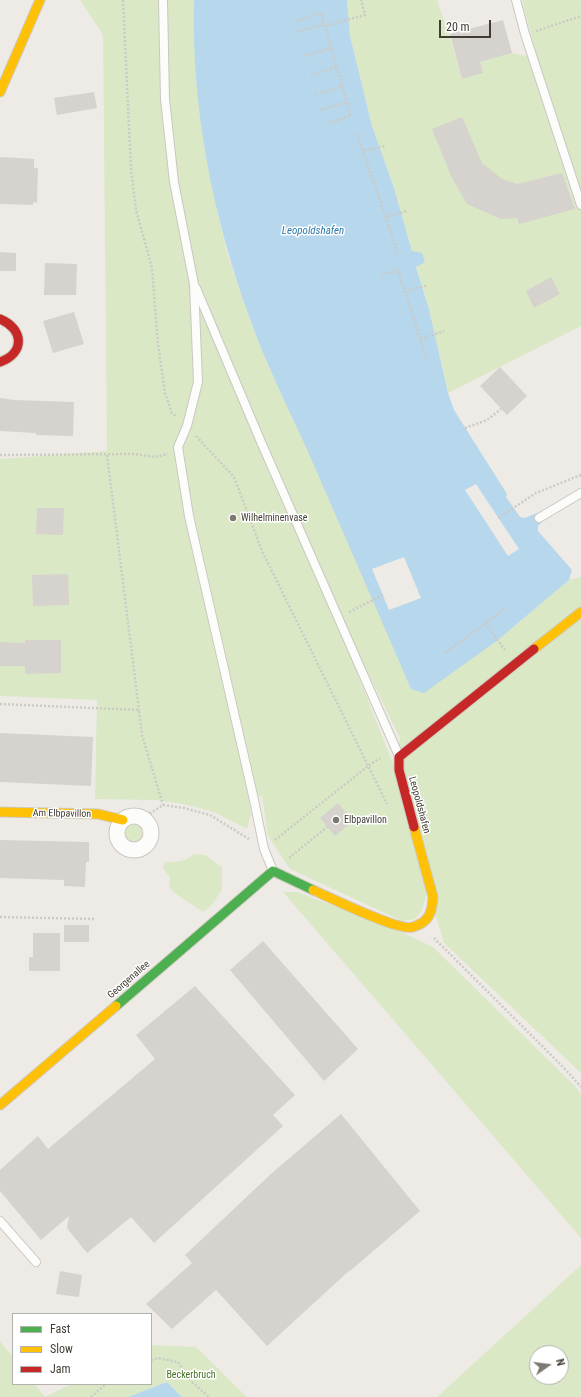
<!DOCTYPE html>
<style>
body{margin:0}
#map{position:relative;width:581px;height:1397px;overflow:hidden;background:#eeebe6;font-family:"Roboto Condensed",sans-serif}
canvas{display:block}
.legend{position:absolute;left:12px;top:1313px;width:140px;height:72px;box-sizing:border-box;background:#fff;border:1px solid #b3b1ad;margin:0;padding:5px 7px;list-style:none;font-size:12px;color:#423c33}
.legend li{display:flex;align-items:center;gap:8px;height:20px}
.legend b{width:20px;border:1px solid #b3b1ad}
.north{position:absolute;left:529px;top:1345px;width:40px;height:40px;box-sizing:border-box;background:#fff;border:1px solid #b3b1ad;border-radius:50%;rotate:76deg;font-size:11px;font-weight:700;line-height:16px;text-align:center;color:#423c33}
.north::after{content:'';display:block;margin:auto;width:14px;height:18px;background:#7e7972;clip-path:polygon(50% 0,100% 100%,50% 72%,0 100%)}
.scale{position:absolute;left:439px;top:20px;width:52px;height:18px;box-sizing:border-box;border:2px solid #423c33;border-top:0;padding-left:5px;font-size:12px;line-height:14px;white-space:nowrap;color:#423c33;-webkit-text-stroke:3px #fff;paint-order:stroke}
</style>
<div id="map">
<canvas width="581" height="1397"></canvas>
<ul class="legend">
<li><b style="height:5px;background:#4caf50"></b>Fast</li>
<li><b style="height:5px;background:#ffc107"></b>Slow</li>
<li><b style="height:5px;background:#c62828"></b>Jam</li>
</ul>
<div class="north">N</div>
<div class="scale">20 m</div>
</div>
<script>
const context = document.querySelector('canvas').getContext('2d');
context.lineJoin = 'round';
function fill(path, color) {
  context.fillStyle = color;
  context.fill(path, 'evenodd');
}
function stroke(path, color, width, dash) {
  context.strokeStyle = color;
  context.lineWidth = width;
  context.lineCap = dash ? 'butt' : 'round';
  context.setLineDash(dash || []);
  context.stroke(path);
}
function label(font, color, halo, rows, align = 'center') {
  context.font = font + ' "Roboto Condensed",sans-serif';
  context.lineWidth = 3;
  context.setLineDash([]);
  context.textBaseline = 'middle';
  context.strokeStyle = halo;
  context.fillStyle = color;
  for (const [text, x, y, turn = 0] of rows) {
    context.save();
    context.translate(x, y);
    context.rotate((+turn || 0) * Math.PI / 180);
    context.textAlign = isNaN(turn) ? turn : align;
    if (halo) context.strokeText(text, 0, 0);
    context.fillText(text, 0, 0);
    context.restore();
  }
}
const green = new Path2D(`
 M80 0H194V25L197 80 204 146 218 215 228 256 250 320 268 365 294 421 498 640 569 580 581 577V1073L444 943 428 891 422 910 415 919 402 921 290 869 268 836 262 796 249 800 251 815 247 829 214 812 183 804 155 800 95 799 97 700 0 696V459L107 451 103 35ZM265 465 400 738 395 769 335 617Z
 M347 0H437L449 34 462 79 480 62 512 53 537 58 522 0H581V326L448 393 429 309 412 251 394 188 372 126 350 36Z
 M128 822C143 822 143 829 143 842L137 846C125 844 123 833 128 822Z
 M194 854 205 855 222 867V890L210 907 203 912 176 894 169 887 170 878 163 868 165 862C177 862 185 862 194 854Z
 M283 892H298L401 932 433 947 575 1086 581 1094V1238Z
 M581 1265V1397H437ZM537 1353H561V1377H537Z
 M0 1341 13 1357V1384H35L45 1397 71 1384H151L152 1345 196 1347 247 1397H182L167 1382 128 1397H0Z`);
const water = new Path2D(`
 M194 0H347L350 36 372 126 394 188 412 251 422 253 425 262 416 267 429 309 448 393 454 410 507 494 506 497 520 517 525 518 537 513 542 522 538 526V531L572 570 569 580 498 640 424 693 411 689C377 610 343 532 309 454 289 409 266 365 250 319 213 218 191 108 194 0Z
 M167 1382 182 1397H128Z`);
const pier = new Path2D(`
 M476 484 519 549 508 556 465 490Z
 M404 557 421 598 389 610 372 569Z`);
const building = new Path2D(`
 M503 20 512 53 480 62 483 73 462 79 450 34Z
 M94 92 97 108 57 115 54 98Z
 M462 117 482 163 502 179 517 184 562 173 575 209 519 224 517 218 501 219 467 204 452 178 432 129Z
 M0 157 34 159V168H38L37 203 33 202V205L0 204Z
 M0 252 16 253V271H0Z
 M45 263 77 264 76 295H44Z
 M551 277 560 294 534 308 526 291Z
 M74 312 84 344 53 353 43 321Z
 M500 367 527 396 507 415 480 386Z
 M0 398 14 400 74 402 73 436 36 435V433L0 431Z
 M37 508H64L63 535 36 534Z
 M68 574 69 605 33 606 32 575Z
 M25 640H61V673L25 674V666H0V642L25 643Z
 M0 733 93 737 91 786 0 782Z
 M338 803 353 821 335 836 320 818Z
 M0 840 89 842V862H86L85 887 64 886V880L0 878Z
 M64 925H89V942H64Z
 M33 933H60V971H29V957H33Z
 M263 941 358 1049 324 1081 230 970Z
 M195 986 295 1095 273 1115 283 1126 154 1243 131 1217 87 1253 67 1228 69 1216 41 1240 0 1191V1170L38 1136 48 1149 155 1059 136 1035Z
 M341 1114 420 1211 350 1271V1270L267 1346 216 1290 172 1329 146 1304 192 1263 185 1255 272 1173Z
 M60 1271 82 1275 79 1297 56 1294Z`);
const path = new Path2D(`
 M123 0 131 169 136 210 152 268 158 344 165 393 172 413 177 417
 M295 21 321 13 351 116 325 124
 M325 26 365 15 361 0
 M536 31 581 16
 M298 32 324 24
 M304 56 331 48
 M311 75 337 67
 M316 94 342 86
 M320 110 347 102
 M357 133 398 254
 M363 151 385 146
 M385 217 407 211
 M381 275 398 270 427 360
 M405 292 428 285
 M420 339 444 331
 M465 428 487 420 501 409
 M196 436 234 477 262 551 387 804
 M0 455 134 454 155 457 168 454
 M107 455 139 710
 M498 518 536 493 581 475
 M349 612 383 595
 M485 623 505 650
 M445 653 506 608
 M0 704 139 710 142 735 163 805
 M143 818 163 805 184 808 210 815 249 839
 M275 840 368 766 380 758
 M289 858 327 827
 M0 917 95 919
 M434 938 566 1070 581 1087
 M151 1360 158 1358 178 1362 192 1382 209 1397
 M91 1397 106 1384`);
const lane = new Path2D(`
 M163 0 165 99 174 182 194 284 198 382 187 426 178 447 189 516 254 800 264 849 273 871
 M516 0 525 34 581 205
 M196 288 261 442 399 756
 M539 518 581 493
 M0 1221 36 1262`);
const street = new Path2D(`
 M117 833a17 17 0 1 1 34 0a17 17 0 1 1-34 0Z`);
const fast = new Path2D(`
 M116 1006 273 871 313 890`);
const slow = new Path2D(`
 M0 92 40 0
 M534 649 581 612
 M0 812 98 814 123 820
 M313 890C329 897 400 932 413 927 429 922 432 913 433 897L414 827
 M0 1105 116 1006`);
const jam = new Path2D(`
 M0 319C24 329 25 353 0 362
 M414 827 399 770V757L534 649`);
const markers = [
 [233,518,4,"#7e7972"],
 [336,820,4,"#7e7972"]
];
const poiNames = [
 ["Wilhelminenvase",241,518],
 ["Elbpavillon",344,820]
];
const streetNames = [
 ["Leopoldshafen",419,805,75],
 ["Am Elbpavillon",62,814,1],
 ["Georgenallee",129,980,-41]
];
const parkNames = [
 ["Beckerbruch",191,1375]
];
const waterNames = [
 ["Leopoldshafen",313,231]
];
fill(green, '#dbe8c6');
fill(water, '#b6d7ec');
fill(pier, '#eeebe6');
fill(building, '#d6d2cd');
stroke(lane, '#cac7c2', 10);
stroke(street, '#cac7c2', 17);
stroke(fast, '#cecabe', 11);
stroke(slow, '#cecabe', 11);
stroke(jam, '#cecabe', 11);
stroke(path, '#cccac5', 2.5, [2, 2]);
stroke(lane, '#fcfcfb', 8);
stroke(street, '#fcfcfb', 15);
stroke(fast, '#4caf50', 9);
stroke(slow, '#ffc107', 9);
stroke(jam, '#c62828', 9);
for (const [x, y, r, color] of markers) {
  const dot = new Path2D();
  dot.arc(x, y, r, 0, 2 * Math.PI);
  context.fillStyle = color;
  context.fill(dot);
  stroke(dot, '#fff', 1.5);
}
label('10px', '#423c33', '#fff', poiNames, 'left');
label('10px', '#423c33', '#fff', streetNames);
label('10px', '#467228', '#fff', parkNames);
label('italic 11px', '#2e7aac', '#fff', waterNames);
</script>
